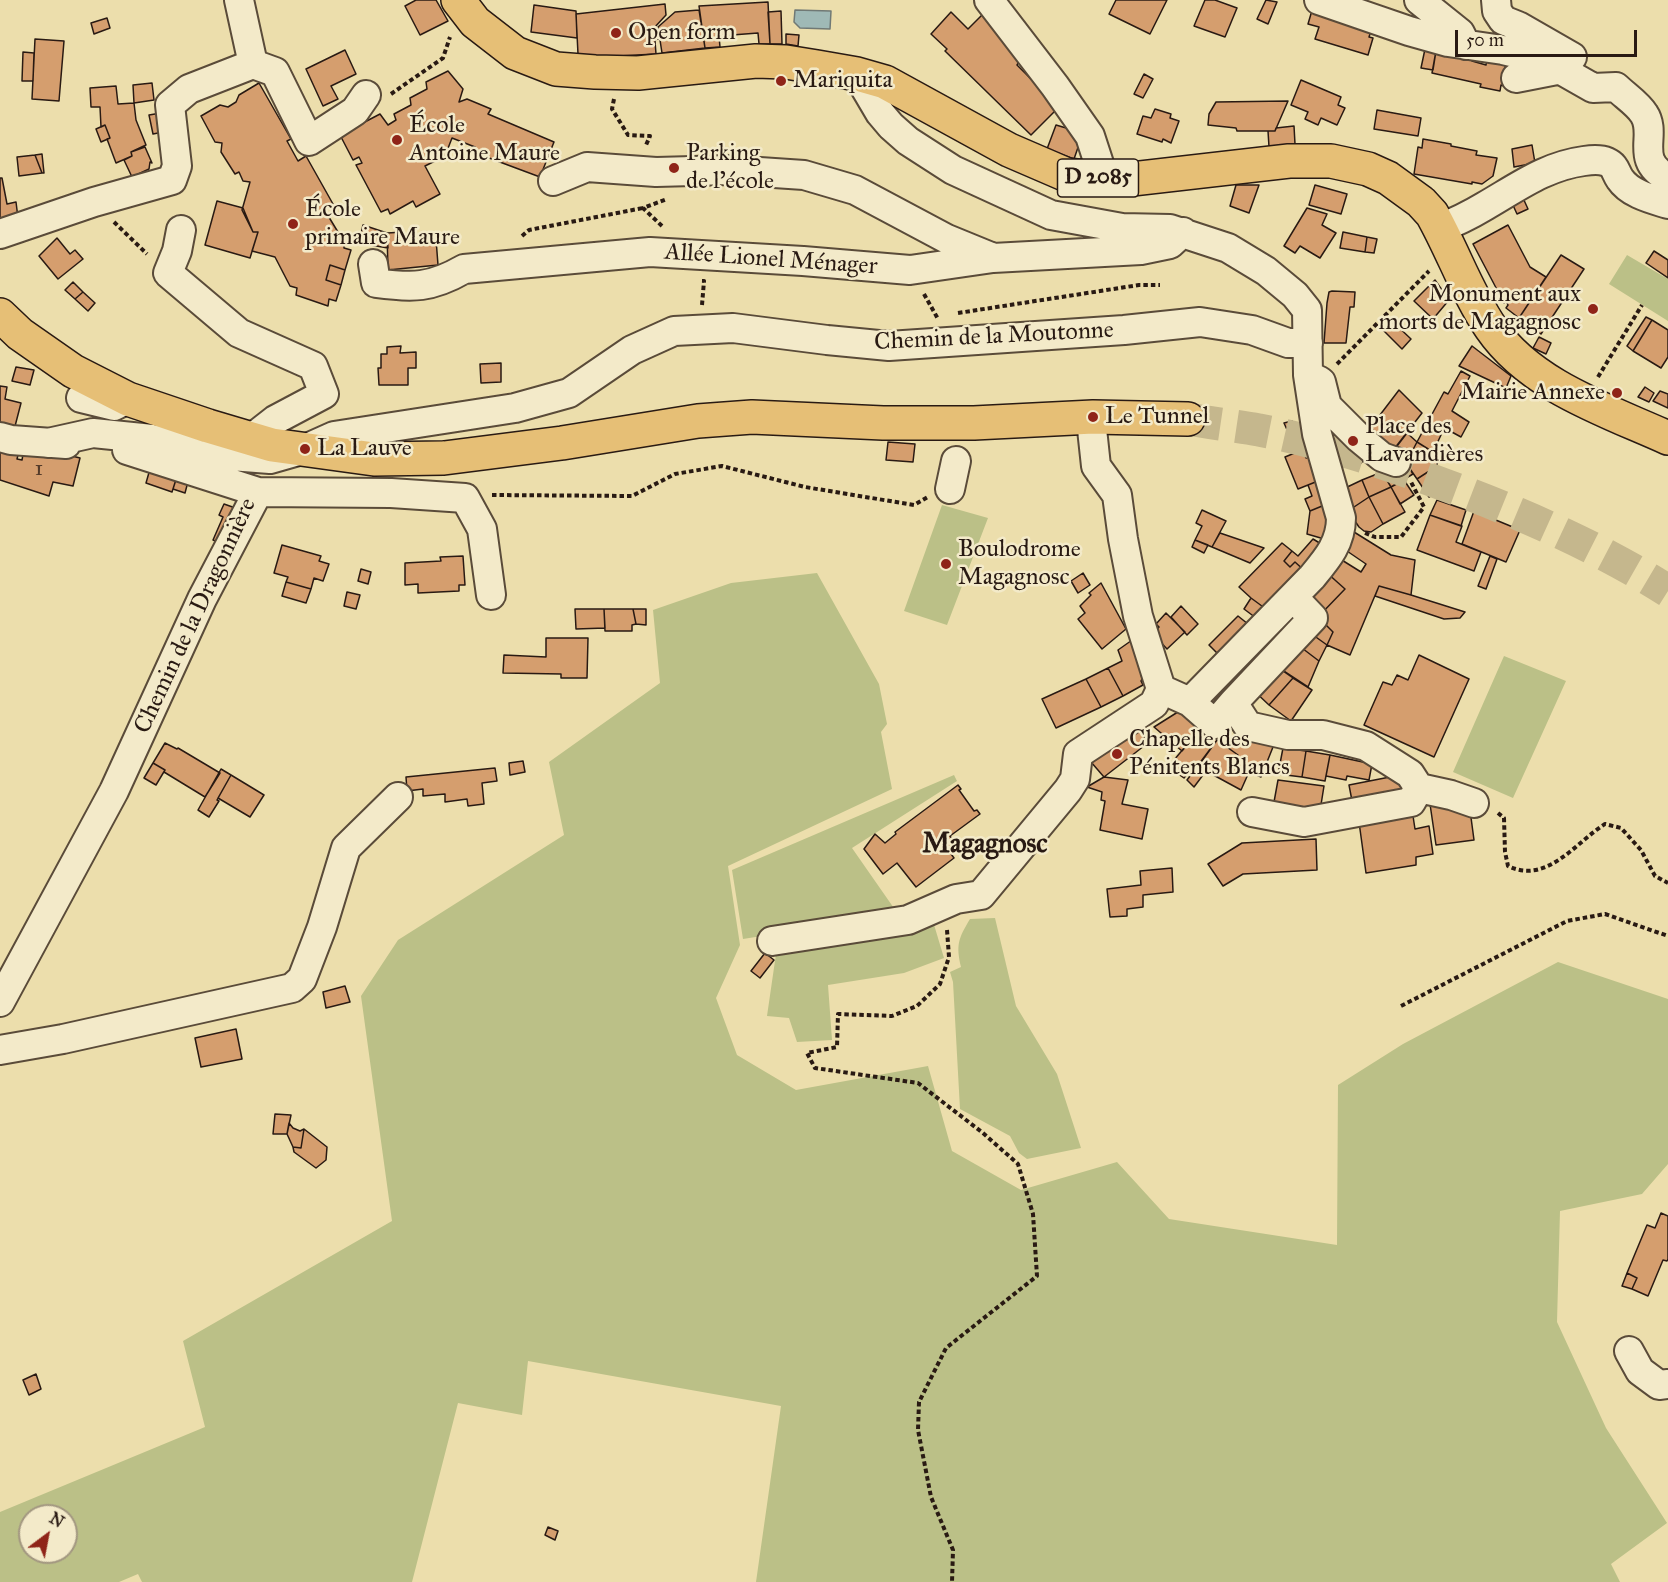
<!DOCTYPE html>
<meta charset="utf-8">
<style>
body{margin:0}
#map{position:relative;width:1668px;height:1582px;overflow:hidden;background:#ecdeac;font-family:"IM FELL Great Primer",serif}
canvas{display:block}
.north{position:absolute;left:18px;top:1504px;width:60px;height:60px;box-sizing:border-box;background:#f3eac9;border:2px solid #a29780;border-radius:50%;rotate:32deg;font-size:16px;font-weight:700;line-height:24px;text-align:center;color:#291a13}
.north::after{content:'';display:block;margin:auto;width:21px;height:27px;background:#8f2418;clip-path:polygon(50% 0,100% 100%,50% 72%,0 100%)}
.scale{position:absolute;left:1455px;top:30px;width:182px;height:27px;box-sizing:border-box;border:3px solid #291a13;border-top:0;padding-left:8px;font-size:18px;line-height:21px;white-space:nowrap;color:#291a13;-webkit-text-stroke:4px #f3eac9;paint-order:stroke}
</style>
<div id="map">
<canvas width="1668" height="1582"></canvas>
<div class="north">N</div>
<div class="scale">50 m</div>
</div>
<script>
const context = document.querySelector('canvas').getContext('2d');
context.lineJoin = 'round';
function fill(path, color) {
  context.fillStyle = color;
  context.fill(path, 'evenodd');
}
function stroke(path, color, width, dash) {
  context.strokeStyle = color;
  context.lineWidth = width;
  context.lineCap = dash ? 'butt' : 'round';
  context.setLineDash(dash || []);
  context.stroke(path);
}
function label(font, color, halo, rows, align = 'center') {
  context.font = font + ' "IM FELL Great Primer",serif';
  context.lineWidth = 5;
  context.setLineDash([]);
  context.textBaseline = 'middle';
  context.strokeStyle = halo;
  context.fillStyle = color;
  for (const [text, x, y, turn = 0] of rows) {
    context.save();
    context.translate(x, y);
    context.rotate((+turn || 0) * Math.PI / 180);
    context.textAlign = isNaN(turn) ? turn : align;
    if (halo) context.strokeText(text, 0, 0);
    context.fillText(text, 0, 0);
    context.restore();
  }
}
const green = new Path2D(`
 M1627 255 1668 279V321L1609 284Z
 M942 505 988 518 947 625 904 611Z
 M817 573 879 684 887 724 881 732 892 789 728 866 740 945 716 998 737 1055 796 1090 928 1066 952 1151 1021 1190 1117 1162 1169 1219 1337 1245 1338 1085 1403 1044 1558 962 1668 999V1164L1642 1194 1560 1211 1557 1322 1606 1428 1667 1523 1611 1564 1620 1582H756L781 1406 528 1361 522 1415 458 1403 412 1582H142L138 1574 119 1582H0V1512L205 1427 183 1341 392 1221 361 996 398 940 564 835 549 762 660 683 653 610 731 583ZM30 1516H66V1552H30Z
 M1504 656 1566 681 1513 798 1453 772Z
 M954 775 957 781 852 848 898 914 743 939 732 870Z
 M932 918 944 958 904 973 828 985 832 1040 797 1042 789 1018 767 1016 776 954Z
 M995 918 1016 1006 1057 1074 1081 1148 1027 1159 1019 1153 1010 1136 960 1109 953 982 950 972 961 967C956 945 958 939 970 919Z`);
const water = new Path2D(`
 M795 10 831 11 830 29 800 28 794 22Z`);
const building = new Path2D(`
 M436 0 448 21 420 35 405 6 416 0Z
 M1116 0H1167L1150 34 1109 14Z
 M1205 0H1215L1237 8 1225 37 1194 26Z
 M1266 0 1277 2 1268 24 1257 19Z
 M768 2 770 44H759L758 33 719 36 720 47 705 48 699 6Z
 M665 4 666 15 654 28 656 54 600 57 578 54 576 14Z
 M534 5 576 11 577 38 531 32Z
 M1313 7 1373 25 1369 37 1373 38 1368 55 1315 39 1319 27 1308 24Z
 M699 10 705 48 662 53 658 27 675 12Z
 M987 10 1034 77 1019 62 1017 65 1059 107 1031 135 945 51 947 49 931 34 951 12 968 29Z
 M781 11 782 44H770L768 12Z
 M107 18 110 28 94 34 91 23Z
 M786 34 799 35 798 46 786 44Z
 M35 39 64 41 59 101 32 99Z
 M1425 49 1436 51 1433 70 1421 68Z
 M345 50 356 74 331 86 338 99 323 106 306 69Z
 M1436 51 1473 59 1472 61 1486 65 1487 59 1506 62 1505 68 1510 69 1507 87 1501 85 1500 91 1480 87 1481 84 1432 73Z
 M23 52 34 53 33 81H22Z
 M448 71 463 89 459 102 467 99 491 109 488 114 554 142 540 177 473 152 475 147 452 138 445 156 425 166 440 194 416 207 413 201 390 214 388 209 381 212 356 165 362 163 359 157 353 160 340 135 380 114 388 125 396 120 394 114 411 105 410 98 427 89 426 82Z
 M1144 74 1153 79 1143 98 1134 94Z
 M1301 80 1341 97 1338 105 1345 108 1337 125 1321 118 1318 125 1305 119 1308 112 1291 105Z
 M152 83 154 100 134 103 133 85Z
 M259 83 291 139 287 141 298 161 306 156 333 204 324 209 344 242V248L351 250 345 270 330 265 326 280 341 285 336 301 329 299 328 306 296 295 297 288 290 286 275 257 252 251 258 232H253L242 210 250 182 243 181 239 172 235 174 221 152 222 143 215 142 201 116 220 105 228 107 236 102 239 95Z
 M116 86 118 104 134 103 136 120 146 145 131 152 132 156 116 163 107 139 110 138 105 125 101 127 100 107H91L90 88Z
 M1288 101 1275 131H1237L1236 128 1208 125 1209 114 1216 102Z
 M1155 109 1171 114 1170 118 1179 121 1171 143 1163 139 1162 142 1137 134 1143 116 1151 118Z
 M1377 110 1421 118 1418 136 1374 129Z
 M161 113 163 132 153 134 149 115Z
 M105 125 110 138 101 142 96 129Z
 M1056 125 1083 133 1074 159 1047 149Z
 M1294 126 1295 144 1269 147 1268 131H1275L1276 128Z
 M1423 139 1451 144V146L1477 151 1476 155 1497 158 1493 176 1482 184 1472 182V184L1414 174 1418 147 1422 148Z
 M1532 145 1535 163 1514 167 1512 149Z
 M145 147 152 163 150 162 149 169 132 177 124 160 132 156 131 152Z
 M42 154 44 173H42L35 155Z
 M35 155 42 173 19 176 17 157Z
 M0 178H2L7 204 16 202 18 218 0 226Z
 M1236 185H1259L1249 213 1230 206Z
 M1315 185 1347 194 1341 214 1309 205Z
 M1523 198 1528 209 1517 214 1512 203Z
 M217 201 243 208 253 232H258L250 258 205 245Z
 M1307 208 1327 214 1322 225 1336 233 1320 258 1300 246 1295 253 1284 246Z
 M363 225 387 233 388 248 359 243Z
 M1508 225 1530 267 1546 277 1519 318 1506 308 1508 305 1506 301 1504 303 1473 244Z
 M404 232 405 242 436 239 438 265 388 270 387 233Z
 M1343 232 1367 237 1365 252 1340 248Z
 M1367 237 1377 239 1374 253 1365 252Z
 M57 238 70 254 75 250 83 259 58 279 39 256Z
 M1654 251 1668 260V278L1646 263Z
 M1561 255 1584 269 1541 334 1519 318Z
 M330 265 345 270 341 285 326 280Z
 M1435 280 1449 300 1433 319 1414 301Z
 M73 282 83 292 75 299 65 290Z
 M1332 291 1355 292 1354 307H1350L1346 343H1324L1327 303 1329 292Z
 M83 292 95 303 88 311 75 299Z
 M1646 317 1652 320 1633 351 1627 346Z
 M1652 320 1668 330V357L1661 368 1633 351Z
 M1393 322 1411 339 1402 349 1384 331Z
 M1539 337 1551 343 1546 354 1533 348Z
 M401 346 400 353 416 352V368H408V385H379L378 368H381V354H387V347Z
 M1472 346 1511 376 1506 388 1459 366Z
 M501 363V382L481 383 480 364Z
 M16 367 34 370 30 385 12 381Z
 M1461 371 1470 376 1452 411 1469 422 1461 437 1439 425 1435 432 1441 435 1433 452 1417 442 1444 392 1448 394Z
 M0 386 7 387 5 399 21 403 13 434 0 432Z
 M1645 387 1654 393 1649 402 1638 397Z
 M1399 390 1422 413 1391 453 1367 432Z
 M1660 391 1668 394V408L1653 401Z
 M1292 421 1309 457 1306 458 1302 450 1297 452 1284 423Z
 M1407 433 1417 442 1406 463 1394 450Z
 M888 442 915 444 913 462 886 460Z
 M1417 442 1433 452 1437 460V466L1417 479 1406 463Z
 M0 443 20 447 17 459 22 460 24 449 60 453 80 458 73 486 53 482 49 496 0 480Z
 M1354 444 1365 459 1359 465 1346 449Z
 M1302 450 1306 458 1309 457 1318 481 1298 489 1285 457Z
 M152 462 179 470 172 492 146 483Z
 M1406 463 1413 474 1391 487 1382 472Z
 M1437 466 1448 485 1429 497 1417 479Z
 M179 470 190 474 185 493 173 489Z
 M1382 472 1391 487 1369 497 1362 480Z
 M1362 480 1369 497 1348 511 1341 490Z
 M1404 480 1414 495 1400 504 1391 487Z
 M1318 481 1327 504 1310 511 1305 499 1312 496 1308 485Z
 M1391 487 1405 512 1383 524 1369 497Z
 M1369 497 1383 524 1371 532 1364 531 1359 527 1348 511Z
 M1437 500 1466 510 1461 526 1430 515Z
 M224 504 241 510 225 545 213 540 223 517 219 515Z
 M1327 504 1331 541 1307 534 1310 511Z
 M1202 510 1226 521 1212 547 1195 540 1202 526 1196 523Z
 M1474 511 1520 530 1506 562 1462 544Z
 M1430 515 1462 526 1456 542 1481 552 1474 571 1417 550Z
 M1354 532 1391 555 1415 560 1411 595 1379 586 1350 655 1327 645 1333 632 1318 617 1345 589 1326 572 1337 557 1361 572 1366 564 1344 549Z
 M1220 533 1264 548 1250 563 1212 547Z
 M1313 539 1328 548 1307 573 1295 562 1290 567 1284 561 1292 551 1298 556Z
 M1195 540 1208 545 1204 553 1192 547Z
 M1282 543 1292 551 1284 561 1290 567 1295 562 1307 573 1270 612 1251 598 1239 587Z
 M282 545 321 556 319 561 329 564 323 581 314 578 311 589 286 582 288 577 274 573Z
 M463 556 465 585H459V591L418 593V584L405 585V563L441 561 440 557Z
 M1490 556 1497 559 1486 589 1478 586Z
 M361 569 371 572 368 584 358 581Z
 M1326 572 1345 589 1318 617 1300 599Z
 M1083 573 1090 585 1078 593 1071 581Z
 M286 582 311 589 306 603 282 596Z
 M1101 583 1126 629 1102 649 1078 619 1085 613 1080 606 1091 595 1089 593Z
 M1379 586 1411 595 1465 612 1460 618 1444 619 1375 596Z
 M347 592 360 595 356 609 344 606Z
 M1251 598 1270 612 1260 621 1244 609Z
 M1181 606 1198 624 1187 635 1171 617Z
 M575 609H604L605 628 576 629Z
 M604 609H633L636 624 632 625V631H605Z
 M633 609H646V625L636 624Z
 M1166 613 1185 632 1167 649 1153 634 1159 627 1156 624Z
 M1238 616 1253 628 1223 659 1209 645Z
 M1318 617 1333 632 1327 645 1306 630Z
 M1306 630 1327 645 1319 661 1294 642Z
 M546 638H588L587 678H561V674L503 673 504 655 546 657Z
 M1135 638 1142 679 1141 681 1143 685 1123 696 1108 668 1122 661 1118 650Z
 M1294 642 1319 661 1308 687 1273 664Z
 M1419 655 1469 679 1434 757 1364 725 1383 682 1392 685 1397 675 1408 680Z
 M1273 664 1293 678 1269 705 1251 688Z
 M1108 668 1123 696 1101 707 1086 679Z
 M1293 678 1312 690 1291 721 1269 705Z
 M1086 679 1101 707 1056 728 1042 699Z
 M1181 710 1202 727 1182 751 1154 727Z
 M1202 727 1217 740 1199 765 1196 763 1184 778 1168 767Z
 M1136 730 1144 734V746L1104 777 1091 762Z
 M1236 734 1275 742 1261 777 1235 765 1238 755 1227 747Z
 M1217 740 1238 755 1235 765 1249 772 1241 790 1206 771 1194 787 1187 780Z
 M165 743 177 749 178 748 220 773 205 797 164 772 165 770 153 763Z
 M1283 748 1306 751 1302 777 1278 774Z
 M1306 751 1330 755 1325 781 1302 777Z
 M1330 755 1372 764 1369 780 1347 776 1346 780 1326 776Z
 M523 761 525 772 510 775 509 763Z
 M153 763 165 770 156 785 144 778Z
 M495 768 497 781 482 783 484 804 468 806 467 799 445 802V794L423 796V789L407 791 406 777Z
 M221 769 231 775 217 800 219 801 209 817 198 810Z
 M231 775 264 795 250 817 218 798Z
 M1395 776 1405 787 1402 797 1353 806 1349 785Z
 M1104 777 1128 780 1122 804 1148 809 1142 839 1100 830 1105 801 1101 800 1102 792 1087 787Z
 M1278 780 1324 786 1320 811 1274 802Z
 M958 785 961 789 959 790 974 811 977 810 980 814 950 836 956 845 949 851 954 858 916 887 897 863 883 874 864 849 875 834 885 843 896 834 895 832Z
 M1430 804 1470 810 1474 840 1436 845Z
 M1413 816 1415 829 1429 826 1433 854 1416 857V865L1366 873 1359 822Z
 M1316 839 1317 870 1243 874 1223 886 1208 864 1242 843Z
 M1172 868 1173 892 1143 895V907L1127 909V916L1110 917 1107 889 1141 885 1140 871Z
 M765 953 774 960 760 978 751 971Z
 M345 986 350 1002 326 1008 323 992Z
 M236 1029 242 1059 201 1067 195 1038Z
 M275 1114 291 1115 287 1134H273Z
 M289 1123 293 1128 300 1131 304 1129 301 1148 293 1147 287 1134Z
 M304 1129 327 1147 326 1160 316 1168 294 1152 293 1147 301 1148Z
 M1661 1213 1668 1216V1259L1667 1261 1663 1260 1648 1296 1632 1289 1637 1278 1627 1273 1647 1225 1655 1228Z
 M1627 1273 1637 1278 1632 1289 1622 1286Z
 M36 1374 41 1389 29 1395 23 1380Z
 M548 1527 558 1531 555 1540 545 1535Z`);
const majorTunnel = new Path2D(`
 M1188 419C1211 423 1236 426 1259 430 1322 442 1383 462 1442 484 1521 513 1597 546 1668 591`);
const path = new Path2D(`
 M656 28 658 42
 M391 94 443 58 450 37
 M614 99 612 109 628 135 650 136 646 145
 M114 222 147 254
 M662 226 643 208 667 199
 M522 236 529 230 643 208
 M924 294 938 319
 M702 305 704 281H702
 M958 313 1139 285H1160
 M1337 364 1429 271
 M1598 377 1642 305
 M492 495 632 496 675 474 722 466 805 487 914 505 928 497
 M1365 533 1375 537H1401L1424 507 1411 482
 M1498 813 1504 818 1505 852 1508 866C1547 885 1576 842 1605 824L1621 828 1641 850 1655 876 1668 883
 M947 930 949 957 940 984 917 1006 892 1016 838 1014 837 1047 807 1053 815 1068 918 1083 983 1133 1018 1164 1033 1214 1037 1276 946 1348 919 1402 918 1430 931 1497 953 1550 952 1582
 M1401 1006 1567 921 1605 914 1668 936`);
const minor = new Path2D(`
 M239 0 253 64
 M989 0 1055 86 1090 136 1104 179
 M1319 0 1409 31 1448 42 1503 50 1542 59 1593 88 1616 87C1624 95 1638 104 1644 114 1658 135 1633 160 1668 178
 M1419 0 1460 33 1466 45
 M1496 0 1497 11 1503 20 1518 26 1572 57
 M857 74 880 113 891 126 908 141 953 170 1051 215 1122 228 1170 229 1228 248 1266 271 1295 295 1307 310 1308 375 1317 434 1341 518C1341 543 1327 559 1312 577L1190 702 1161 689
 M1516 78 1562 69
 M553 181 587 167 656 172 730 170 804 175 855 190 947 239 991 257
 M1440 228C1456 222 1470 215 1485 206 1518 187 1546 166 1584 161 1591 160 1600 159 1607 162 1616 166 1615 172 1620 179 1630 194 1652 199 1668 204
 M181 230 177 251 168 273 239 333 313 366 324 394 275 420 252 438
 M0 234 94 202 172 180 177 166 170 105 189 89 253 64 275 72 309 141 355 111 366 95
 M373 264 376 283C413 288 431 288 464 269L650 252 803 261 910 270 993 258 1141 250 1170 244 1183 232
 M1318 380 1321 382 1327 406 1359 438 1382 457 1396 462
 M81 398 114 406 128 399
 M1093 417 1092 429 1096 466 1117 495 1123 539 1138 616 1161 689
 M0 437 11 440 66 444
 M48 443 93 433 152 439 231 456 270 459 305 449 334 436 515 408 569 393 632 350 674 331 733 328 827 340 889 346 1124 330 1200 322 1252 330 1288 343H1308
 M127 450 258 492 391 493 465 498 482 529 491 595
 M950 489 956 461
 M1190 702 1215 724 1233 703 1248 726 1288 735H1323L1366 746 1410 774 1419 788 1411 802 1304 822 1252 812
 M1233 703 1313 618 1293 597
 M1419 788 1451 795 1474 803
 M772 941 908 920 956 899 981 895 1068 790 1075 779 1078 754 1154 704 1161 689
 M0 1002 114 791 202 599 258 492
 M0 1050 63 1039 292 988 302 979 322 927 346 848 398 797
 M1629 1351 1640 1371 1659 1385 1668 1384`);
const major = new Path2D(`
 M458 0 475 22 515 53 556 69 595 72 638 73 756 61 786 62 817 67 857 74 885 82 1009 150 1067 175 1104 179H1132L1289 161H1331L1368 169 1388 178 1421 202 1432 214C1453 251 1467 293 1491 328 1531 386 1606 410 1668 438
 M0 315 20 334 73 371 128 399 208 426 272 445 374 459 444 458 562 443 698 421 752 417 883 423H974L1093 417 1188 419`);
const markers = [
 [616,33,6,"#8f2418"],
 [781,81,6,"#8f2418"],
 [397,140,6,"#8f2418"],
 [674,168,6,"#8f2418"],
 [293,224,6,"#8f2418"],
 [1593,309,6,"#8f2418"],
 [1617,393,6,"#8f2418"],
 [1093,417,6,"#8f2418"],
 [1353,441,6,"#8f2418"],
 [305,449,6,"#8f2418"],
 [946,564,6,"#8f2418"],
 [1117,754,6,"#8f2418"]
];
const numberNames = [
 ["1",39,470]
];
const shields = [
 [1098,178,81]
];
const shieldNames = [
 ["D 2085",1098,178]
];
const poiNames = [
 ["Open form",628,33],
 ["Mariquita",793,81],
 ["École",409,126],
 ["Antoine Maure",409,154],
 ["Parking",686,154],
 ["de l'école",686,182],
 ["École",305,210],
 ["primaire Maure",305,238],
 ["Monument aux",1581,295,"right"],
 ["morts de Magagnosc",1581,323,"right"],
 ["Mairie Annexe",1605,393,"right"],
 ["Le Tunnel",1105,417],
 ["Place des",1365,427],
 ["Lavandières",1365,455],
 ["La Lauve",317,449],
 ["Boulodrome",958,550],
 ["Magagnosc",958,578],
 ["Chapelle des",1129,740],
 ["Pénitents Blancs",1129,768]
];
const streetNames = [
 ["Allée Lionel Ménager",771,260,4],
 ["Chemin de la Moutonne",994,337,-3],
 ["Chemin de la Dragonnière",196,616,-65]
];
const quarterNames = [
 ["Magagnosc",985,845]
];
fill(green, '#bbc087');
fill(water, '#9fb9b6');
stroke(water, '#707975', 1.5);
fill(building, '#d59e6e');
stroke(building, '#291a13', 1.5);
stroke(majorTunnel, '#c5b78d', 33, [33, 16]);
stroke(minor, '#5a4b39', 32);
stroke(major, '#291a13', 36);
stroke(path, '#291a13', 4, [4.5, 3]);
stroke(minor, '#f3eac9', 28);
stroke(major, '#e6bf76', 33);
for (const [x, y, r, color] of markers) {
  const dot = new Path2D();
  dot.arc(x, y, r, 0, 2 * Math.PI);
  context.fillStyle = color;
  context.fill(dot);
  stroke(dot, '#f3eac9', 2);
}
label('21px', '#543b2a', null, numberNames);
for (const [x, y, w] of shields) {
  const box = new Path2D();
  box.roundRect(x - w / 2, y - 19, w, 38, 4.5);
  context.fillStyle = '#f3eac9';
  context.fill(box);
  stroke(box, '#291a13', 1.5);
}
label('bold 22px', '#291a13', null, shieldNames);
label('24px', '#291a13', '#f3eac9', poiNames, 'left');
label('24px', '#291a13', '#f3eac9', streetNames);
label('bold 27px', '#291a13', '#f3eac9', quarterNames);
</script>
